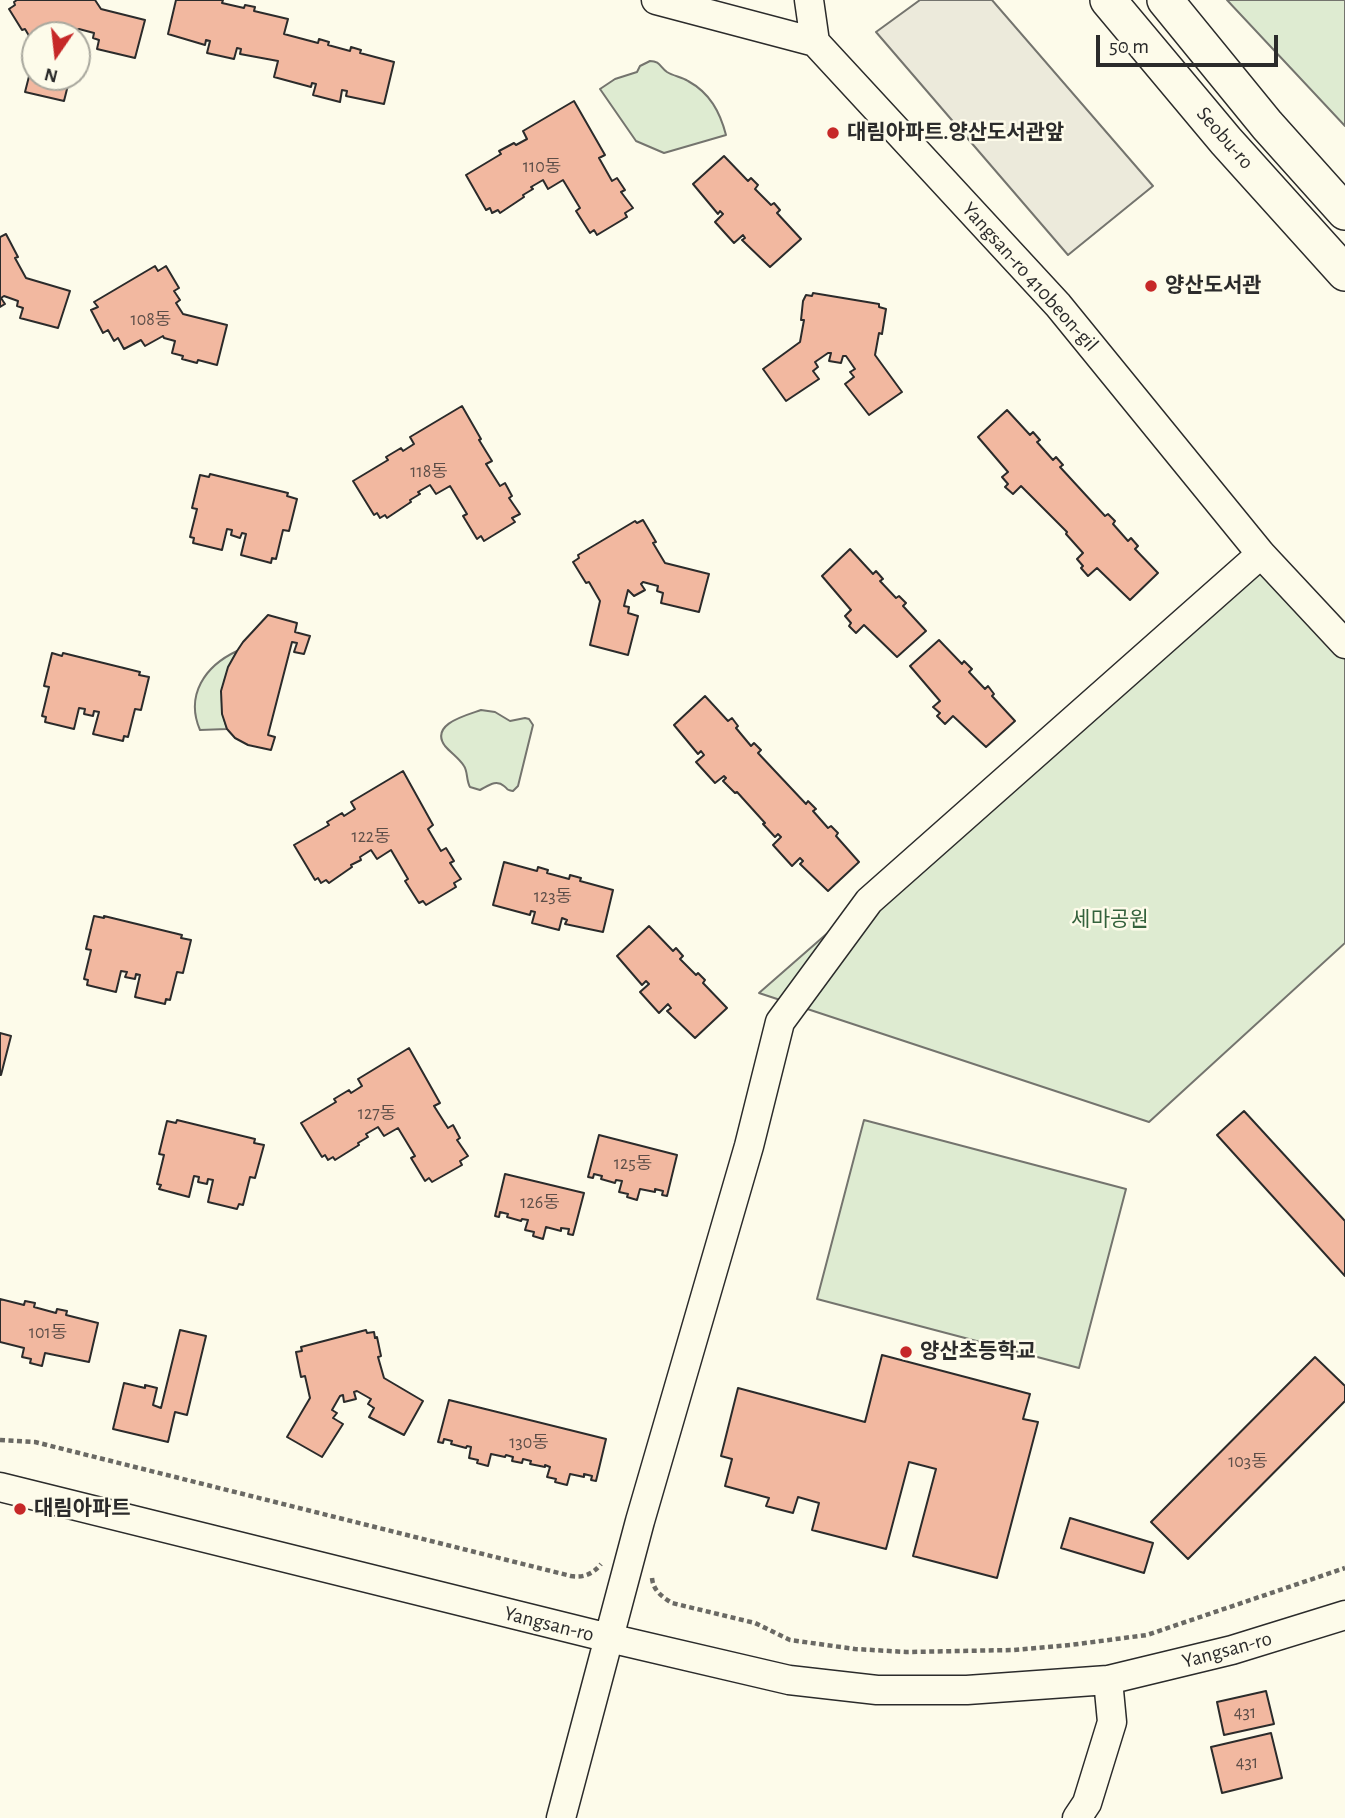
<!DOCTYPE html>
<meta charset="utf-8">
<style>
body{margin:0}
#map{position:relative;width:1345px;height:1818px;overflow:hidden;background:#fdfbea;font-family:"Alegreya Sans",sans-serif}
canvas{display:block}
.north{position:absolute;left:21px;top:21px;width:70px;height:70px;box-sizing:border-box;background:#fdfbea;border:2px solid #a9a89e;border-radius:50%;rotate:194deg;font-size:19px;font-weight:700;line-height:28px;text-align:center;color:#2b2b2b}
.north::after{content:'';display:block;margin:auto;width:24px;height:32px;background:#c62828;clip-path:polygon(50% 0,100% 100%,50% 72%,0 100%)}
.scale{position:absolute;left:1096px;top:35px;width:182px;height:32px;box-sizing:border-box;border:4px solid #2b2b2b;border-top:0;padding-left:9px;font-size:21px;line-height:24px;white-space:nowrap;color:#2b2b2b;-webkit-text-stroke:5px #fdfbea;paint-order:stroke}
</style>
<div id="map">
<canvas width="1345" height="1818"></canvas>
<div class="north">N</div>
<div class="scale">50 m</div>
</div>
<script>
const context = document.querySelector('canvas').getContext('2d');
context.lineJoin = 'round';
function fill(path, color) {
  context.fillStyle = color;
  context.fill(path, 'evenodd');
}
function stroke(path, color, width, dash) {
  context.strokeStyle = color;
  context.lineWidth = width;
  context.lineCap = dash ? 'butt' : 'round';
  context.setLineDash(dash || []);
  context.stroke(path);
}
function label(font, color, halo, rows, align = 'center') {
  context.font = font + ' "Alegreya Sans","Noto Sans KR",sans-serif';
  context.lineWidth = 5;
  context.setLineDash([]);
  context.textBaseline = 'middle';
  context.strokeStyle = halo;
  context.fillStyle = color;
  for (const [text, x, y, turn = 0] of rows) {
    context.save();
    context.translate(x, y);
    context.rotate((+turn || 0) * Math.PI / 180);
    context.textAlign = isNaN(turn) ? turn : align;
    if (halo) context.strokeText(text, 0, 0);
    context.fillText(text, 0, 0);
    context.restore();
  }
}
const green = new Path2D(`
 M1227 0H1345V126Z
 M650 61C660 61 660 67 667 72 673 76 682 77 688 81 710 93 720 112 726 135L664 153 636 141 600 89 615 79 637 72 640 66Z
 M1261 554 1345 644V943L1149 1122 759 993Z
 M237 651C222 679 217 699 227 729L200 730C185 695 205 666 237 651Z
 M481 710 495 712 510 721 525 718 529 719 533 725 518 786 513 791C505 789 510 791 504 786 496 779 488 786 480 790L470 787C466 780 468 772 464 766 459 758 451 753 445 746 429 724 467 715 481 710Z
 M864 1120 1126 1189 1079 1368 817 1299Z`);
const parking = new Path2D(`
 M920 0H992L1153 186 1068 255 876 32Z`);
const building = new Path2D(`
 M17 0H95L101 9 145 20 135 58 97 49 99 40 93 38 94 33 79 29 77 30 80 36 77 38V35H35V46L25 29 22 30 9 9 15 5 14 2Z
 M176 0H223L222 3 244 8 245 5 255 7 254 11 288 19 284 34 318 43 319 39 329 42 328 45 350 51 351 47 361 50 360 53 394 62 384 104 346 96 347 91 342 90 340 102 313 95 316 84 312 83 311 87 274 77 278 61 240 54 241 49 237 48 234 59 207 53 210 41 206 40 205 45 168 34Z
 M35 53V77H70L64 101 25 92Z
 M574 101 605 155 599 158 612 181 617 178 625 190 621 192 633 208 625 213 627 217 597 235 594 230 590 233 576 211 580 208 563 180 548 189 543 180 531 187 533 189 523 195 524 197 500 213 498 210 492 213 490 208 486 210 466 175 501 154 499 151 514 143 516 145 527 139 523 131Z
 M724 156 748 181 751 178 758 185 755 189 771 205 774 203 780 210 777 213 801 239 770 267 742 240 745 238 743 235 734 243 715 222 723 214 720 211 718 214 693 184Z
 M6 234 18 257 15 258 26 278 70 291 58 328 20 318 23 308 17 306 18 301 4 296 1 298 5 304 0 307V237Z
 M155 266 158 271 166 266 179 288 174 291 180 300 176 303 183 314 227 325 217 365 198 360 197 363 182 359 183 356 172 353 175 341 164 338 163 336 145 346 141 340 124 349 118 338 114 341 108 330 103 333 91 310 98 307 94 302Z
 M813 293 879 304V307L886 309 882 334 879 333 875 355 902 392 869 415 845 384 854 377 850 372 855 369 846 356H843L841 363 829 361 831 353H828L815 362 818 367 813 371 819 379 786 401 763 369 800 342 804 320H801L803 301 806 295 812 296Z
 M462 406 481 439 479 440 492 461 486 464 500 486 505 483 512 496 509 498 520 514 512 518 515 522 484 541 481 536 477 539 463 516 467 514 450 486 436 494 430 485 418 492 420 494 410 500 411 502 387 518 385 515 380 518 377 513 374 515 353 481 388 460 386 457 401 448 403 451 414 444 410 437Z
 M1007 410 1030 435 1033 432 1040 440 1037 442 1053 460 1056 457 1063 465 1060 467 1105 516 1108 514 1115 521 1113 524 1128 541 1131 538 1138 546 1135 549 1158 573 1130 600 1097 568 1088 576 1081 568 1083 566 1077 559 1083 553 1066 534 1067 532 1021 486 1013 494 1005 487 1008 484 1002 477 1008 472 978 437Z
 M210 474 288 493 287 496 297 499 289 531 283 530 276 559 272 558 271 563 241 555 246 534 242 533 240 538 231 535 232 530 227 529 222 550 193 543 194 538 190 537 197 509 192 508 200 475 209 477Z
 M643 520 656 542 653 543 665 563 709 574 699 612 661 603 663 593 657 591 658 586 643 582 641 584 645 590 634 596 628 590 624 606 629 607 628 613 638 616 628 655 590 645 600 601 589 582 586 583 573 562 579 558 578 555 635 521 637 523Z
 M850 549 873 574 876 571 883 579 880 581 896 598 899 596 906 603 903 606 926 631 897 657 864 625 856 633 849 626 851 623 845 616 851 610 822 576Z
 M268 615 297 623 295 632 310 636 304 654 294 652 297 643 292 642 268 735 275 737 271 750 248 745 235 738 227 729 222 714 221 691 228 667 237 651 243 642Z
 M939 640 962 664 964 661 972 669 969 672 985 689 988 686 994 694 992 696 1015 721 986 747 953 716 945 724 937 716 940 713 933 707 940 701 910 666Z
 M52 653 62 656 63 653 140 672 139 675 149 677 141 710 135 709 128 737 124 736 123 741 93 734 99 712 94 711 93 716 84 714 85 709 79 708 74 729 45 722 46 717 42 716 49 687 44 686Z
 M705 696 728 721 732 718 738 726 736 728 751 746 754 743 761 750 758 753 806 804 808 801 816 809 813 811 828 828 831 826 838 833 836 836 859 862 828 891 800 864 803 861 800 858 792 866 773 845 781 837 778 834 775 837 763 824 765 823 737 792 735 793 723 781 726 778 724 776 715 783 696 762 704 755 701 751 698 754 674 725Z
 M403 771 433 825 428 829 441 851 446 848 454 861 450 863 461 879 454 883 456 887 426 905 423 901 419 903 405 881 408 879 391 850 377 859 371 850 360 857 361 860 351 865 352 867 329 883 326 880 321 883 318 878 315 880 294 845 329 825 327 822 342 813 344 816 355 809 351 802Z
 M504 862 537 871 538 867 548 870 547 873 569 879 570 875 581 878 580 881 613 890 603 932 565 924 567 920 562 918 559 930 532 923 535 912 531 911 530 915 493 905Z
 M94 916 104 918V916L182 935 181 938 191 940 183 973 177 972 170 1000 166 999 165 1004 135 997 140 975 136 974 135 979 125 977 127 972 121 971 116 992 87 985 88 980 84 979 91 950 86 949Z
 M649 926 673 951 676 948 683 956 680 959 696 975 698 973 705 980 703 983 727 1008 695 1038 667 1011 671 1008 668 1004 659 1013 640 992 649 984 646 981 642 985 617 956Z
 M0 1033 11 1036 1 1075H0Z
 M409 1048 440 1103 434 1106 448 1128 453 1125 460 1138 457 1140 468 1156 460 1161 462 1165 432 1182 429 1178 425 1181 411 1158 415 1156 398 1128 384 1136 378 1127 366 1134 368 1137 358 1143 359 1145 335 1160 333 1157 328 1160 325 1155 322 1157 301 1123 336 1102 334 1099 349 1090 351 1093 362 1086 358 1079Z
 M1244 1111 1345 1221V1276L1217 1135Z
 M177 1120 255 1139 254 1143 264 1145 255 1178 250 1177 243 1205 239 1204 237 1209 208 1202 213 1180 208 1179 207 1184 198 1182 199 1177 194 1176 189 1197 159 1189 161 1185 157 1184 164 1155 159 1154 167 1121 176 1123Z
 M599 1135 677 1155 667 1196 662 1195 663 1191 655 1189V1192L640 1189 637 1200 627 1197 628 1194 619 1192 622 1181 616 1180 615 1183 601 1179 602 1176 594 1174 593 1178 588 1177Z
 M505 1174 584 1193 573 1235 568 1234 569 1229 561 1228V1231L546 1227 543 1239 533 1236 534 1232 525 1230 528 1220 522 1219 521 1221 507 1217 508 1214 500 1212 499 1217 495 1216Z
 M0 1299 24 1305 25 1301 35 1303 34 1307 56 1313 57 1309 67 1311 66 1315 98 1323 89 1362 45 1353 42 1366 30 1363 31 1359 22 1357 24 1348 0 1342Z
 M180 1330 206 1336 187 1415 175 1412 168 1442 113 1429 124 1383 145 1388V1385L157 1388 153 1405 161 1408Z
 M366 1330 367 1333 374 1332 375 1338 377 1337 381 1356 378 1357 384 1378 423 1401 404 1435 369 1417 374 1408 368 1404 371 1399 357 1391 354 1392 356 1399 344 1402 343 1395 340 1396 332 1410 337 1413 333 1418 343 1424 322 1457 287 1437 310 1398 305 1376 301 1377 296 1352 302 1351 301 1347Z
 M882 1355 1030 1394 1023 1419 1038 1422 997 1578 913 1556 936 1469 909 1462 886 1549 812 1530 819 1503 798 1497 793 1513 766 1506 769 1498 725 1486 732 1459 721 1456 738 1388 865 1422Z
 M1315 1357 1345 1386V1401L1188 1559 1151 1522Z
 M449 1400 606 1439 596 1481 591 1480 592 1476 584 1474V1477L570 1474 567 1485 555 1482 556 1479 547 1477 550 1467 545 1465V1467L530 1464 531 1461 523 1459 522 1463 512 1461 513 1457 506 1455 505 1457 491 1454 488 1466 477 1463 478 1460 469 1458 471 1447 467 1446 466 1448 451 1444 452 1441 444 1439 443 1443 438 1442Z
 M1070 1518 1153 1543 1144 1573 1061 1548Z
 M1266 1691 1274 1724 1224 1735 1217 1702Z
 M1271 1733 1282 1778 1222 1793 1211 1747Z`);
const path = new Path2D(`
 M0 1440 35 1442 571 1576C584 1578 593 1574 601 1564
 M652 1578C653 1590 662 1597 672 1603L755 1623 790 1640 855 1649 906 1652 1013 1650 1070 1645 1147 1635 1345 1568`);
const minor = new Path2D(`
 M656 0 815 42 1058 305 1261 554 1345 644
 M809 0 815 42
 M0 1487 609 1638 789 1680 877 1690H967L1108 1680 1232 1650 1345 1615
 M561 1818 640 1521 749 1146 780 1022 869 901 1261 554
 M1077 1818 1087 1803 1112 1722 1108 1680`);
const major = new Path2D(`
 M1108 0 1226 141 1345 273
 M1165 0 1267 125 1345 212`);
const markers = [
 [833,133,7,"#c62828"],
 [1151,286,7,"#c62828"],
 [906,1352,7,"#c62828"],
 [20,1509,7,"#c62828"]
];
const numberNames = [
 ["110동",542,167],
 ["108동",151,320],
 ["118동",429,472],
 ["122동",371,837],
 ["123동",553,897],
 ["127동",377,1114],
 ["125동",633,1164],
 ["126동",540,1203],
 ["101동",48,1333],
 ["130동",529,1443],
 ["103동",1248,1462],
 ["431",1245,1713],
 ["431",1247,1763]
];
const poiNames = [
 ["대림아파트.양산도서관앞",847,133],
 ["양산도서관",1165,286],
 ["양산초등학교",920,1352],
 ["대림아파트",34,1509]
];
const streetNames = [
 ["Seobu-ro",1225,138,49],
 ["Yangsan-ro 410beon-gil",1030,277,48],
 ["Yangsan-ro",549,1624,14],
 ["Yangsan-ro",1227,1650,-15]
];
const parkNames = [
 ["세마공원",1110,920]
];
fill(green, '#deebd1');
stroke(green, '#74746e', 2);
fill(parking, '#eceadb');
stroke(parking, '#74746e', 2);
fill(building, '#f2b8a0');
stroke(building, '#2b2b2b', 2);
stroke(minor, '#2b2b2b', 31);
stroke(major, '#2b2b2b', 38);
stroke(path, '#6a6964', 4.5, [5, 3.5]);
stroke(minor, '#fdfbea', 28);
stroke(major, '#fdfbea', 35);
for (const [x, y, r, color] of markers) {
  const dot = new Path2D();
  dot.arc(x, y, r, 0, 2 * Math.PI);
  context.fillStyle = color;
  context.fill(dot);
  stroke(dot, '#fdfbea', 2.5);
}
label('18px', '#5d4e48', null, numberNames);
label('bold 21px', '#2b2b2b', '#fdfbea', poiNames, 'left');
label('21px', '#2b2b2b', '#fdfbea', streetNames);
label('21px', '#34623c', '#fdfbea', parkNames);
</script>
